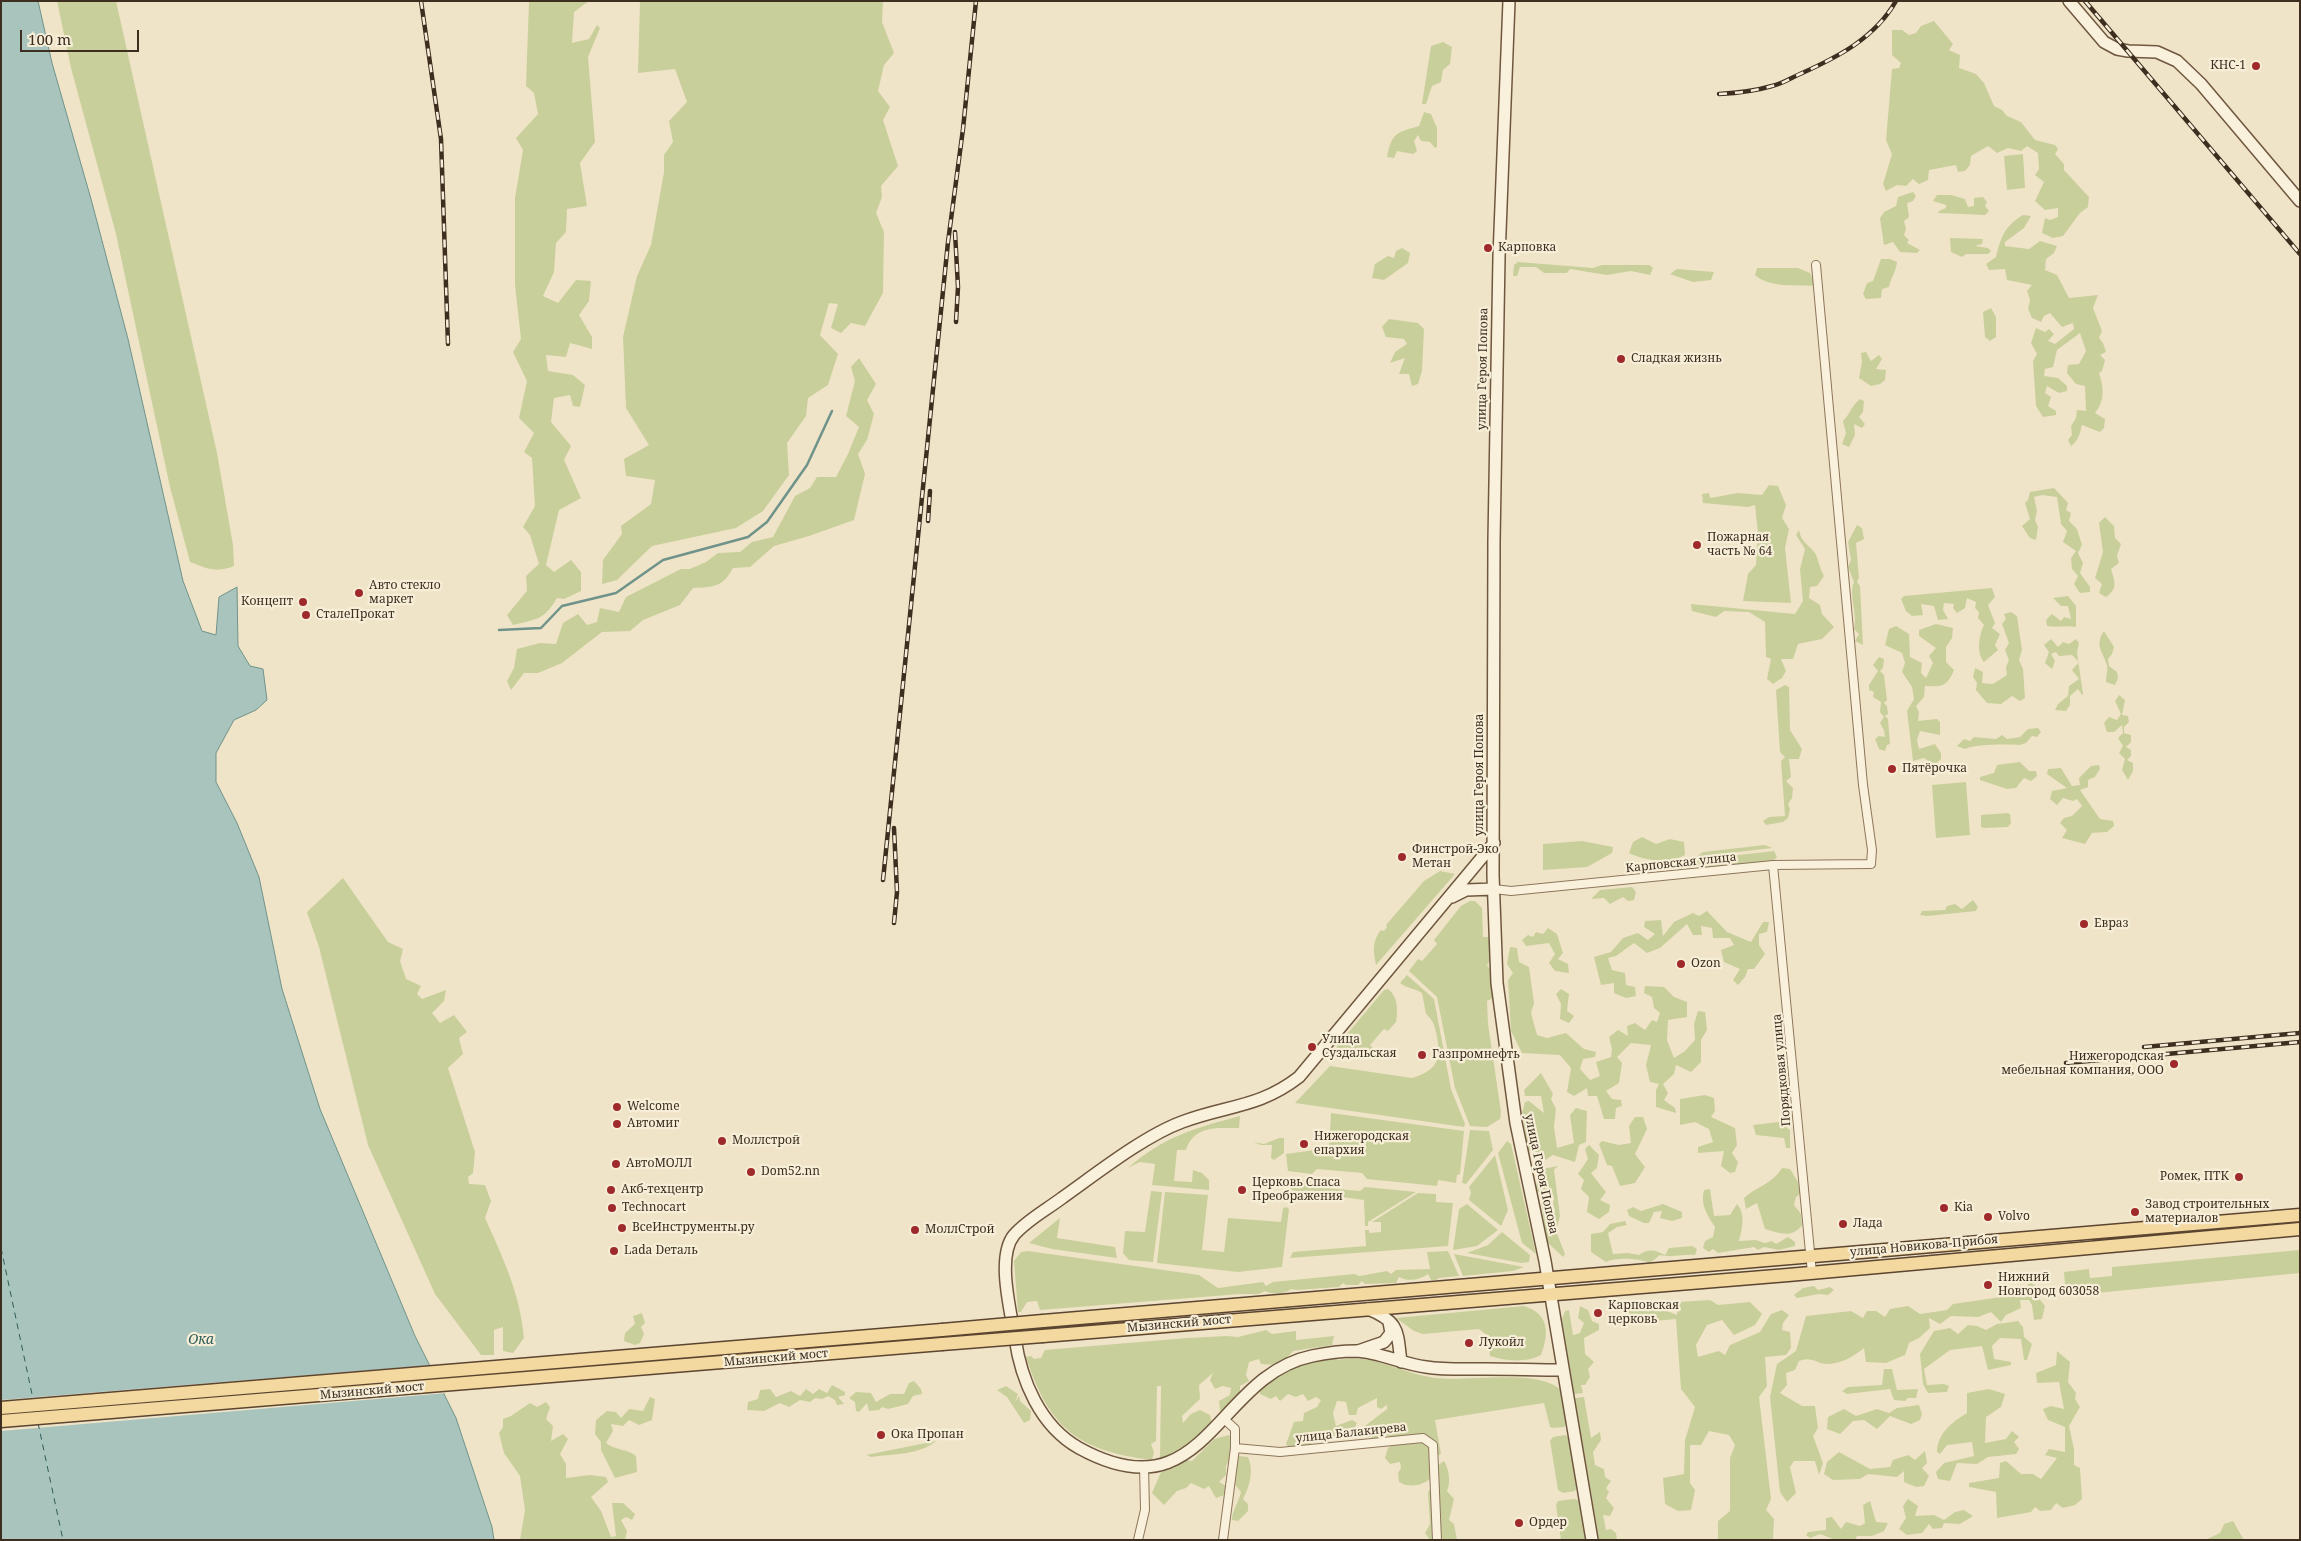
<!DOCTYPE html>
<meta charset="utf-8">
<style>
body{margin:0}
#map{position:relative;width:2301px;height:1541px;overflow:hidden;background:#f0e4c8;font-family:"Noto Serif",serif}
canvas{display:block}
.frame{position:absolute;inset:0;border:2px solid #3d2e20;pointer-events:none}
.scale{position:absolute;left:20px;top:30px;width:119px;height:22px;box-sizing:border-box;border:2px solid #3d2e20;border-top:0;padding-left:6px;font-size:15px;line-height:18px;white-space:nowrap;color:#3d2e20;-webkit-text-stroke:4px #f7eed8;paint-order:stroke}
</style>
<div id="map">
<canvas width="2301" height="1541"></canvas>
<div class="frame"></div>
<div class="scale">100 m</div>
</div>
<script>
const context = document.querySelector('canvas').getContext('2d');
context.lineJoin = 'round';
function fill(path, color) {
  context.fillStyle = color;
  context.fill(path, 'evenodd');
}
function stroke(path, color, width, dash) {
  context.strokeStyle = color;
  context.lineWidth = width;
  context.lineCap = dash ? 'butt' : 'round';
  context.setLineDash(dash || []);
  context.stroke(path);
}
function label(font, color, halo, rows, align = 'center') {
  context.font = font + ' "Noto Serif",serif';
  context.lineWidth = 4.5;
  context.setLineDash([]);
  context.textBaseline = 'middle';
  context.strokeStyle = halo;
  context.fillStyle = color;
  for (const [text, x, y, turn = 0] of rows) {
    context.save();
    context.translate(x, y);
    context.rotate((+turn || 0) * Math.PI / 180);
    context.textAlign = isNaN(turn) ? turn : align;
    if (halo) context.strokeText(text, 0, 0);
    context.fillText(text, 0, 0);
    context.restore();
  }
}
const green = new Path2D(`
 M57 1H116L217 453 233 545 234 566C216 573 208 569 190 562L170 487 116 234 71 68Z
 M529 1H589L574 12 572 43 589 39 597 25 600 28 588 57 595 142 580 163 587 206 567 209 566 232 556 243 554 272 543 296 558 303 576 280 591 281 589 301 579 315 592 337V349L570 343 566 357 546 355 548 371 573 375 585 385 580 407 573 406 570 395 554 398 551 422 571 446 564 460 581 498 559 510 546 565 554 572 571 560 581 572V591L564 599 557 598C544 620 537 619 513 625L507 615 527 591 526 576 539 564 530 535 523 527 535 506 532 458 524 452 534 433 519 418 527 381 513 352 521 339 515 285V198L523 150 516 138 538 114 534 93 526 86Z
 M640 1H883L882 22 894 53 884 65 878 91 890 107 883 120 898 166 881 186 882 197 876 213 884 232 883 293 865 326 851 323 841 333 831 328 838 304 829 303 820 335 838 354 828 385 808 398 806 416 787 443 789 475 763 511 736 528 652 546 617 580 602 584 603 560 622 534 621 526 651 504 655 480 626 476 624 459 649 445 626 408 623 337 637 276 651 245 664 172V155L673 142 669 121 687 102 675 69 638 73Z
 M1934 21 1953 44 1949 50 1960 55 1959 68 1976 74 1984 83 1994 106 2002 110 2007 116 2021 122 2035 140 2055 145 2058 149 2055 154 2064 164V170L2089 197 2088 207 2080 213 2063 236 2053 238 2042 233 2045 218 2050 220 2058 217V208L2045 210 2035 201 2044 182 2035 175 2039 169 2038 153 2027 146 2021 151 2008 148 1997 153 1988 146 1971 156 1970 165 1965 171 1958 172 1956 165 1929 170 1928 180 1919 184 1913 179 1906 186 1897 185 1886 191 1883 184 1892 154 1886 140 1892 69 1899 68 1901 63 1892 55V30H1902L1909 35 1916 33 1921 26Z
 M1443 42 1452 47 1450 64 1443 70 1441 82 1432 86 1426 104H1422L1431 46Z
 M1424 112 1431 114 1437 128V147L1435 148 1430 142 1421 141 1418 135 1414 141 1417 151 1413 154 1397 151 1394 158 1387 157C1392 132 1396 133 1419 126Z
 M2023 154 2025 188 2007 190 2004 156Z
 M1913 192 1916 196 1913 201 1907 203 1909 217 1904 221 1906 229 1904 235 1909 240 1907 243 1920 250 1917 253 1900 252 1893 242 1884 245 1880 218 1884 212 1896 206 1898 197Z
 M1937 195H1951L1965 199 1968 207 1974 206V198L1983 197 1987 202 1985 206 1989 211 1985 215 1938 213 1939 211 1946 208V205L1933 201Z
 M2023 215 2031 216 2024 228 2005 242V246L2029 249 2040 241 2057 246 2054 253 2046 259 2045 270 2057 275 2069 298 2098 295 2093 308 2102 331 2099 338 2103 343 2106 352 2100 355 2105 360 2102 371 2099 373C2104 388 2105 401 2095 413L2105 419 2104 428 2100 432 2082 425C2080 434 2078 441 2071 446L2068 440 2072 435 2071 426 2076 418 2077 410 2086 411 2085 386 2076 384 2067 373 2068 365 2079 364 2086 351 2080 333 2057 350 2053 367 2045 369 2044 376 2058 378 2067 386V391L2059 393 2047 386 2045 393 2051 397 2048 406 2056 411V415L2043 417 2036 406 2033 361 2037 354 2031 343 2036 328 2045 332 2049 329 2054 334 2048 341 2055 344 2074 329 2073 323 2062 327 2050 313 2044 316 2041 322 2032 318 2028 309 2030 300 2027 291 2032 285 2007 280 2005 269 1989 270 1986 264 1996 257C2001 236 2005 226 2023 215Z
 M1950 238 1983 239 1982 244 1975 246 1988 248 1991 251 1988 254H1966L1962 257 1951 252Z
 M1402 248 1410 253 1408 263 1384 280 1372 278 1375 264 1388 256 1394 258 1396 251Z
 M1881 259H1890L1897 262C1896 272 1891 277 1889 287L1882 289 1881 298 1866 299 1863 294 1867 283 1873 281Z
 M1518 262 1593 268 1602 265H1649L1653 268 1650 275 1631 271 1607 275 1570 269 1567 273H1544L1536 267H1520L1517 276H1513L1514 265Z
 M1757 268H1798L1810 273 1816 286C1797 285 1769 288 1755 275Z
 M1677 269 1714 272 1711 280 1693 282 1670 274Z
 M1991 308 1996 317V337L1990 341 1985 337 1983 312Z
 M1389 319 1418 323 1424 329 1422 371 1418 384 1412 386 1409 374H1399L1405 358 1390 363 1395 352 1407 344 1404 339 1386 337 1382 327Z
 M1866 352 1871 361 1879 355 1882 359 1876 369 1886 370 1885 380 1880 384 1871 386 1859 378 1862 362 1861 353Z
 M859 358 876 384 867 400 874 414 867 440 858 454 865 474 854 520 809 536 774 546 750 567 733 568C723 587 714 587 693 588L680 605 643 620 630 631 602 632 562 663 538 673H524L511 690 507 681 514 668 517 649 540 643 556 644 563 623 578 614 587 625 597 622 600 608 619 612 626 597 681 569H690L706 562 718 553 740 552 752 542 773 537 795 496 810 488 817 477H836L848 454 859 427 846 416 855 381 851 367Z
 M1860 399 1864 401 1863 412 1859 417 1865 424 1862 428 1854 424 1855 435 1849 447 1842 444 1846 433 1843 421C1850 414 1852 405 1860 399Z
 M1769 485 1778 486 1786 505 1782 518 1789 529 1785 548 1791 603 1743 601 1748 574 1756 565 1758 533 1755 505 1748 507 1703 503 1702 494 1709 493 1710 498 1738 493 1762 495Z
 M2054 488 2068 503 2066 510 2071 513 2069 521 2077 529 2082 545 2078 553 2083 563 2080 573 2090 587V592L2080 593 2074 584 2078 576 2072 569 2071 558 2076 551 2063 542 2067 531 2061 524 2057 497 2042 495 2034 497 2037 511 2035 520 2038 527 2036 540 2030 538 2022 526 2030 519 2025 503 2028 500 2030 492Z
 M2105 517 2114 526 2115 538 2121 544 2117 556 2119 563 2111 569C2115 582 2118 589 2106 597L2099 593 2102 584 2095 578 2103 552 2099 523Z
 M1857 525 1862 528 1864 539 1856 543 1859 578 1857 582 1860 586 1863 645 1855 641 1859 634 1854 629C1858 612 1848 596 1854 582L1848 567 1851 560 1848 542Z
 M1799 530C1801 542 1808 544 1815 553 1818 558 1820 569 1824 576L1817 586 1810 587 1809 598 1820 605 1822 614 1834 627 1822 639 1798 644 1793 659H1781L1786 671 1782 678 1773 684 1767 679 1771 659 1766 657 1765 622 1749 612 1724 611 1716 617 1692 611 1691 604 1795 614 1803 601 1800 569 1805 549 1796 535Z
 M1992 588 1995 597 1988 605 1995 623 1992 628 2000 634 1995 645 1998 650 1984 662C1976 653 1979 635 1984 625L1978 618 1979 612 1975 608 1976 602 1967 598 1965 608 1957 613 1953 608 1954 604 1944 603 1943 610 1948 619 1938 620 1934 606 1921 604 1923 615 1912 616 1906 611 1901 599 1904 596Z
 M2068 596 2076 606V627C2065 625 2058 628 2047 626L2046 620 2052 614 2061 621 2064 617 2071 619 2068 606H2061L2053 598Z
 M2011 612 2017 616 2022 650 2019 660 2023 669 2025 698 2020 701 2012 696 2001 704 1987 703 1976 690 1977 683 1973 677 1975 668 1983 672 1982 683 1993 684 2007 675 2006 667 2009 660 2005 650 2009 643 2002 624 2006 619 2004 614Z
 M1936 624 1953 628 1952 638 1946 647V662L1954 670C1947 687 1942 687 1925 686L1924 697 1916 706 1919 712 1918 721 1937 719 1940 722V735L1920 731 1917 740 1919 749 1935 744 1941 753V759L1934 765 1924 758 1913 761 1907 711 1914 699 1912 687 1902 672 1905 663 1902 653 1885 645 1889 629 1896 626 1909 634 1910 657 1922 663 1921 673 1926 678 1933 663 1929 656 1936 648 1919 636V630Z
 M2104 631 2114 647 2112 654 2108 659 2109 666 2117 672 2118 678 2115 685 2106 682C2106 677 2108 670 2107 665 2103 652 2094 645 2104 631Z
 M2051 639 2058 647 2063 642 2069 644 2076 639 2079 643 2077 653 2083 694 2082 695 2078 689 2070 696V705L2066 711 2055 710 2058 704 2068 696 2069 686 2079 679 2072 670 2079 662 2072 655 2059 656 2056 652 2051 654 2055 661 2052 669 2045 663 2049 652 2044 645Z
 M1879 657 1884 659 1883 668 1880 671 1884 675 1887 700 1884 703 1887 706 1888 714 1885 716 1888 719 1890 744 1887 745 1885 751 1879 749 1875 739 1879 736 1885 737 1884 730 1880 723 1884 717 1880 712 1881 702 1873 697 1874 692 1869 690V685L1878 671 1873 665Z
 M1785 685 1789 687 1790 730 1802 749 1799 759H1789L1791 777 1786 781 1793 788 1792 798 1788 804 1790 809 1788 818 1783 822 1766 825 1763 821 1769 817 1785 816 1781 761 1785 757 1780 752 1776 690Z
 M2119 695 2125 700 2122 715 2128 716 2129 722 2124 727V733L2131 735V742L2126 747 2131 750V756L2127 760 2133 763V771L2128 780 2122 770 2125 759 2119 753 2123 746 2118 738 2123 733 2122 725 2114 732H2107L2104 723 2109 717 2117 720 2121 714 2115 701Z
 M2038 728 2041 732 2037 737 2032 736 2026 743 2020 745C2007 744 1975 744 1965 749L1957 746 1964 739 1970 741 1974 737 1996 739 2002 735 2007 739 2020 737 2028 729Z
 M2020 762 2029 771H2036L2037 776 2031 781 2024 778 2016 788 2007 789 1980 780V777L1994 773 1997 765Z
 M2099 765 2100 769 2095 777 2088 780V787L2080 790 2100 819 2113 821 2114 826 2107 832 2092 833 2085 844 2062 838 2067 830 2060 823 2064 818 2072 816 2082 806 2077 799 2073 801 2063 798 2057 805 2050 799 2052 791 2067 788 2047 774 2048 769 2061 768 2072 786 2080 785 2079 778 2091 766Z
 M1966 782 1970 835 1936 838 1932 785Z
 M2007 813 2010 814 2011 823 2008 827 1984 828 1981 827V815Z
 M1642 837 1656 844 1670 839 1684 842 1685 855C1670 864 1645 861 1629 853L1633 842Z
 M1582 841 1613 847 1612 853 1587 867 1543 870V844Z
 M1765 845 1772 848 1696 857 1703 852Z
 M1774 851 1777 857 1772 862 1705 868H1700L1696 864 1695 860Z
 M1440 871 1455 874 1376 965C1373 951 1372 941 1381 930L1384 931 1387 927 1386 925 1424 881Z
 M343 878 388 942 403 949 400 961 406 979 421 986 417 994 422 999 446 990 444 1001 432 1013 440 1023 454 1015 467 1032 459 1038 463 1054 448 1068 475 1152 473 1173 468 1177 469 1184 485 1185 491 1201 485 1218C503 1258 520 1293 524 1338L513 1353 503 1351V1327L494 1330V1355H481L435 1294 368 1145 319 947 307 912Z
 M1632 887 1636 892 1634 900 1628 901 1623 897 1610 904 1604 898 1591 899 1600 890Z
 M1973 900 1978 907 1976 911 1927 916 1920 915 1922 911 1945 910 1947 906 1955 904 1962 909Z
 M1470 901H1475L1482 908 1483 937H1490L1493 956 1487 965 1492 973 1490 977 1495 985 1493 998 1487 1001 1488 1024 1501 1112 1500 1119 1487 1127 1470 1126 1455 1088 1437 997 1409 971 1418 959 1422 961 1437 944 1434 940 1461 906Z
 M1707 911 1727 932 1751 942 1763 922H1769L1767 932 1759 934V945L1765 954 1754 969H1748L1745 977 1738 985 1733 980 1740 969 1724 962 1721 950 1734 945 1730 938H1713L1712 928 1701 926 1702 935H1693L1687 924 1660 948 1647 953 1634 943 1616 956 1608 958 1612 970 1625 973 1626 985 1635 987 1636 996 1626 998 1614 993V983L1601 985 1594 957 1611 952 1623 938 1638 933 1648 940 1655 934 1644 927 1645 921 1661 920 1663 936 1674 922 1693 913 1699 916Z
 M1548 928 1557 934 1563 953 1558 959 1568 964 1569 973 1555 971 1549 963 1555 954 1549 943 1526 946 1522 940 1528 935 1533 937 1536 932 1543 934Z
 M1510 947 1517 948 1519 962 1529 967 1534 1003 1531 1013 1537 1035 1547 1038 1566 1033 1584 1049 1596 1052 1595 1057 1583 1059 1580 1069 1590 1080 1600 1076 1596 1062 1611 1057 1612 1049 1609 1037 1618 1030 1628 1036 1627 1026 1635 1023 1645 1030 1652 1020 1657 1022 1660 1013 1654 1008 1652 997 1644 993 1645 986 1664 987 1674 997 1687 1002V1017L1668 1020 1667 1040 1674 1058 1685 1051 1695 1040 1694 1024 1698 1011 1705 1012 1707 1030 1701 1040V1062L1691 1072 1676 1065 1674 1074 1663 1084 1668 1093 1664 1100 1675 1108 1676 1113 1656 1107V1090L1659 1084 1650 1082 1646 1065 1651 1045 1631 1043 1617 1057 1622 1063 1619 1083 1606 1091 1612 1099 1621 1100 1622 1106 1616 1108 1615 1119H1604L1597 1096H1588L1587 1088 1574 1096 1567 1092 1571 1068 1560 1055 1522 1053 1511 1031 1508 980 1513 973 1507 964Z
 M1407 975 1434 999 1451 1089 1465 1124 1464 1127 1295 1103 1330 1066 1412 1078C1435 1071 1442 1061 1437 1037 1435 1027 1434 1021 1426 1014L1422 993C1415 988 1408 989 1400 983Z
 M1388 989C1398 996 1398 1011 1396 1022L1388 1031 1384 1029 1370 1045 1373 1048C1362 1060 1356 1061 1340 1057L1336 1051 1337 1046 1384 990Z
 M1561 989 1569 994 1567 1011 1574 1016 1569 1023 1560 1019 1561 1004 1556 994Z
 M1541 1073 1553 1094 1551 1099 1556 1109 1554 1127 1557 1148 1574 1143 1570 1115 1576 1108 1587 1111 1586 1142 1579 1145 1575 1162 1553 1155 1545 1160 1537 1152 1528 1151 1522 1113 1525 1102 1529 1101 1544 1113 1541 1096H1525L1524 1090Z
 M1705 1095 1714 1098 1715 1111 1711 1117 1735 1128 1737 1145 1732 1153 1738 1162 1735 1172 1730 1173 1721 1166 1724 1151 1698 1153V1147L1713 1142 1709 1129 1695 1122 1680 1125V1099Z
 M1331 1113 1464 1131 1460 1174 1457 1175 1456 1183 1438 1180 1437 1186 1367 1179 1362 1173 1317 1169 1312 1174 1288 1171 1286 1154 1329 1148Z
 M1240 1116 1239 1128C1217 1128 1194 1125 1186 1150H1177L1174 1181 1192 1182 1193 1170 1202 1173 1209 1180V1190L1152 1185 1155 1164 1140 1162 1128 1168C1163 1137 1195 1128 1240 1116Z
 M1635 1117H1643L1647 1129 1635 1154 1645 1167 1635 1183 1620 1186 1612 1166 1607 1165 1599 1144 1602 1141 1619 1145 1631 1143 1629 1126Z
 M1779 1122 1790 1130V1148H1786L1784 1138 1756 1135 1753 1125Z
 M1470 1130 1489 1131 1493 1150 1466 1184 1462 1183Z
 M1279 1138H1284V1153L1274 1160 1271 1158 1272 1145H1261L1253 1142 1264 1144Z
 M1507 1141 1511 1144 1536 1254 1522 1243 1498 1153Z
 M1589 1145 1599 1155 1597 1168 1591 1173 1606 1192 1600 1200 1610 1205 1609 1212 1599 1219 1587 1212 1589 1197 1581 1189 1584 1180 1578 1174 1588 1159 1585 1149Z
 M1495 1155 1508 1210 1501 1226 1469 1200 1471 1192 1469 1187Z
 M1558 1166 1554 1170 1560 1216 1556 1231 1565 1254 1563 1257 1547 1242 1541 1202H1544L1550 1229 1555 1210 1553 1204 1554 1198 1551 1192 1542 1195 1535 1189 1538 1179 1536 1175 1542 1169Z
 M1782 1168 1790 1169 1798 1182 1800 1194 1796 1197 1794 1205 1801 1214 1802 1225C1792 1239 1779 1233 1765 1229L1757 1203 1746 1209 1744 1198C1759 1185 1771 1185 1782 1168Z
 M1289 1179 1311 1181 1316 1187 1360 1191 1365 1187 1416 1192 1368 1222V1226H1365L1364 1200 1290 1190Z
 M1710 1189 1714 1216 1730 1215 1737 1204C1746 1214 1742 1230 1739 1241L1756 1240 1765 1243 1772 1241 1776 1244 1788 1237 1795 1242V1246L1779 1250 1764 1247 1758 1250 1754 1247 1718 1253 1713 1249 1709 1252 1703 1248 1705 1241 1713 1237 1715 1227C1707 1215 1700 1204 1704 1190Z
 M1151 1191 1162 1192 1153 1262 1129 1260 1123 1253 1125 1231 1145 1232Z
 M1165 1192 1208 1195 1202 1250 1224 1252 1228 1218 1281 1222 1283 1208 1286 1207 1289 1209 1282 1267 1238 1272 1157 1263Z
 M1418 1193 1436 1194V1202L1453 1203 1448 1246 1290 1258 1293 1252 1366 1246 1365 1230H1369V1233L1381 1232V1222H1372Z
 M1467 1204 1498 1230 1477 1246 1453 1250 1459 1209Z
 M1663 1204 1682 1212V1218L1672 1221 1660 1218 1662 1211 1654 1212 1649 1223H1644L1629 1216 1627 1210 1633 1207 1641 1211Z
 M1060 1218 1057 1238 1115 1247 1117 1258 1052 1249 1029 1243Z
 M1625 1221 1627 1225 1617 1227 1608 1233 1613 1254 1628 1253 1639 1255C1648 1248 1656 1250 1665 1255L1669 1248 1692 1246 1697 1249 1695 1255C1682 1254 1672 1258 1660 1255L1650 1263C1639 1258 1616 1257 1606 1262L1591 1252V1234L1603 1232 1610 1224Z
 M1502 1232 1530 1255 1529 1262 1521 1263 1467 1253 1488 1245Z
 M2300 1250V1273L2066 1296 2064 1272 2089 1269 2090 1278 2112 1276V1267Z
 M1028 1251 1199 1275 1218 1288 1263 1282 1266 1286 1273 1282 1354 1274 1360 1276 1387 1271 1391 1274 1396 1270 1430 1269 1427 1252 1448 1251 1459 1276 1439 1278 1436 1280H1431L1428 1274C1420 1280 1408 1282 1399 1277L1396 1283 1365 1284 1362 1281 1358 1285H1346L1343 1283 1339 1287 1297 1290 1291 1289C1286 1294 1271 1295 1265 1291L1259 1294H1240L1040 1310 1037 1301 1027 1302 1021 1312H1018L1014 1261 1021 1252Z
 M1454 1254 1524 1267 1513 1271 1463 1276Z
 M2030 1282 2039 1288 2037 1296 2045 1306 2042 1319 2034 1320 2032 1305 2029 1300H2020L2021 1308 2006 1315 2001 1322 1991 1312 1978 1317 1951 1316 1940 1324 1929 1318 1930 1328 1919 1338 1909 1343 1905 1355 1886 1363 1866 1362 1864 1348C1853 1357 1841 1364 1826 1364 1815 1363 1812 1356 1799 1361L1795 1370 1786 1373 1787 1385 1780 1393 1802 1406H1815L1818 1428 1813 1436 1823 1463 1819 1475 1815 1461H1794L1790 1467 1796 1493 1787 1502 1780 1492 1770 1397 1777 1364 1796 1351 1806 1316 1851 1311 1863 1318 1867 1311H1876L1885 1317 1890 1309 1908 1306 1920 1314 1947 1310 1953 1304 2022 1294Z
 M1814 1286 1818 1290 1830 1287 1834 1290 1828 1295 1819 1294 1797 1298 1794 1295 1803 1288Z
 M1710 1300 1718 1305 1750 1302 1762 1314 1755 1325 1734 1335 1722 1320 1707 1325 1696 1345 1698 1357 1719 1351 1725 1355 1730 1345 1760 1332 1771 1314 1782 1310 1789 1315 1783 1323 1782 1330 1790 1332 1791 1348 1786 1355 1765 1357 1767 1386 1759 1397 1771 1499 1766 1510 1774 1519 1773 1540H1718V1521L1730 1511V1458L1735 1445 1729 1435 1709 1431 1701 1445H1690V1483L1695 1490 1691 1510 1678 1511 1665 1504 1663 1478 1684 1474 1685 1440 1695 1407 1681 1389 1676 1319 1632 1323 1628 1309 1634 1303 1657 1307 1677 1315 1678 1302Z
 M1524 1306C1550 1314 1549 1334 1541 1355 1526 1363 1505 1361 1490 1356L1488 1336 1479 1329 1423 1334 1414 1331 1396 1318Z
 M1580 1306 1588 1310 1592 1321 1599 1324V1330L1584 1338 1585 1354 1594 1362 1588 1369 1590 1377 1585 1385H1581L1583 1393 1574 1394 1562 1319 1565 1311 1569 1310 1573 1335 1580 1333 1584 1323 1578 1318Z
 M642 1313 645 1323 641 1327 644 1334 640 1343 635 1345 624 1341 625 1333 635 1324 633 1316Z
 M2018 1321 2023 1327 2024 1337 2032 1344 2027 1360H2024L2021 1339 2000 1338 1992 1346 1994 1359 2011 1362V1365L1988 1370 1982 1346 1950 1350 1924 1369 1927 1385 1944 1384 1949 1386 1947 1392 1928 1393 1923 1384 1920 1354 1934 1331 1950 1328 1958 1334 1968 1325 1977 1326 1986 1330 1997 1324Z
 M1266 1330 1272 1334 1296 1331V1340L1334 1336 1332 1345 1293 1351C1283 1363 1275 1366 1261 1364L1259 1359 1249 1362 1246 1375 1249 1381 1240 1386V1395L1226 1409 1220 1411 1219 1401 1230 1395 1231 1388 1223 1386 1215 1389 1210 1380 1213 1373 1199 1385 1200 1399 1182 1416 1183 1423 1191 1414 1200 1410 1210 1415 1212 1424C1198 1440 1182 1456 1160 1457L1161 1386H1157L1156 1441 1151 1444 1154 1452 1152 1460C1079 1451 1049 1429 1026 1357L1031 1356 1034 1359 1041 1358 1045 1350 1187 1338 1227 1336 1238 1337Z
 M2057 1351 2070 1362 2068 1382 2076 1393 2075 1399 2080 1407 2069 1426 2074 1449V1465L2080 1468 2082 1499 2075 1505 2063 1508 2056 1503 2051 1510 2040 1511 2035 1507 2031 1512 1997 1518 1996 1492 1969 1487V1483L1999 1478 2000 1463 2006 1461 2021 1474H2033L2041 1479 2057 1458 2045 1455 2049 1449 2065 1452V1427L2048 1420 2043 1409 2051 1406 2064 1409 2059 1382 2037 1383 2036 1373 2056 1365Z
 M1334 1355 1338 1360C1370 1352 1405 1375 1436 1378 1468 1382 1538 1368 1561 1390L1568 1421 1564 1427 1553 1428 1550 1427 1544 1403 1435 1420 1441 1454 1431 1459V1478C1422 1486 1409 1488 1399 1482L1398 1473 1401 1468 1400 1462 1390 1464 1385 1458 1388 1448 1396 1442 1394 1437 1380 1434 1376 1439 1367 1436 1365 1426 1387 1409V1405L1381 1409 1377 1407V1398L1358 1408 1356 1415H1349L1346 1402 1337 1401 1333 1413 1336 1426 1352 1420 1357 1423 1354 1429 1342 1430C1334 1441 1327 1444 1314 1441L1304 1449H1290L1286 1444 1294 1422 1303 1421 1304 1413 1317 1407 1321 1400 1316 1397 1308 1401 1303 1394 1296 1397 1288 1394 1280 1401 1276 1396 1271 1399 1260 1394V1387L1297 1366Z
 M1884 1369H1892L1897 1390 1918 1389 1916 1398H1908L1905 1401 1894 1400 1890 1389 1847 1394 1842 1391 1848 1387 1882 1385Z
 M914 1381 921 1389 922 1394 913 1396 908 1404 888 1409 882 1407 879 1410 869 1411 867 1403 859 1412 856 1411 855 1402 849 1398 856 1392 871 1393 876 1402 890 1394H904L909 1383Z
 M832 1385 845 1392V1395L838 1397 844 1404 837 1405 835 1400 828 1396 822 1399 815 1398 810 1402 800 1400 789 1407 780 1403 764 1411 747 1410 748 1402 758 1399 760 1390 770 1389 776 1397 791 1391 800 1396 806 1389 813 1394 819 1389 827 1393Z
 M1006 1386 1018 1394 1015 1402 1019 1396 1020 1401 1031 1411 1030 1420 1024 1423 1007 1397 997 1390Z
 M1989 1389 2005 1394 2001 1407 1986 1417 1985 1443 2006 1439 2012 1431 2019 1437 2014 1442 2019 1449 2016 1454 1988 1457 1977 1464 1957 1463 1950 1481 1938 1479 1936 1472 1944 1463 1974 1456 1972 1442 1947 1445 1940 1454 1937 1452C1937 1434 1952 1422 1967 1413V1393Z
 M650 1397 655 1399 652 1420 639 1425 629 1420 623 1426 611 1424 613 1431 606 1443C616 1451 626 1448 636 1456L637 1472 615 1478 601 1450V1442L595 1434 596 1420 607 1411 616 1412 621 1418 629 1409 643 1411Z
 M1584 1397 1591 1438 1600 1432 1601 1440 1593 1452 1595 1465 1604 1469 1605 1477 1611 1481 1606 1488 1609 1492 1606 1498 1614 1508 1610 1516 1603 1515 1606 1530 1611 1529 1616 1533 1617 1540H1599L1575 1398Z
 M546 1402 550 1407 546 1419 553 1426 551 1441 563 1434 568 1439 560 1454 566 1464V1478L590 1475 606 1477 608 1482 591 1497 601 1511 611 1537 616 1536 612 1503H623L635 1514 632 1520 626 1517 621 1520 627 1531 625 1540H520L525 1510 520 1476 504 1453 499 1433 503 1427V1419L511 1416 530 1403 537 1407Z
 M1919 1405 1922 1414 1920 1420 1911 1424 1890 1416 1877 1429 1864 1420 1853 1421 1840 1434 1827 1429 1828 1417 1844 1409 1856 1416 1877 1409 1889 1413 1897 1408Z
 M1229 1435 1237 1443 1226 1466V1475L1219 1482 1228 1487 1227 1494 1216 1498 1209 1486 1204 1489 1191 1483 1186 1488 1177 1491 1164 1505 1152 1493 1161 1472 1174 1468 1181 1460 1192 1461 1214 1439Z
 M1565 1435 1571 1439 1578 1484 1575 1491 1563 1493 1558 1490 1550 1441 1553 1437Z
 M936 1441C920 1455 892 1454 871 1457L866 1455Z
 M1925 1451 1927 1463 1922 1468 1929 1476 1924 1486 1916 1487 1904 1482V1471L1897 1477 1868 1474 1860 1479 1833 1480 1824 1474 1827 1462 1839 1452 1870 1469 1890 1467 1893 1460 1908 1455 1915 1460Z
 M1239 1456 1248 1457C1254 1470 1250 1486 1243 1499L1248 1504V1511L1238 1521 1232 1520C1232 1510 1239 1502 1241 1492L1233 1482C1239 1473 1235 1465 1239 1456Z
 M1444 1461C1449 1469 1451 1482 1447 1491L1454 1499 1449 1520 1454 1524 1457 1540H1445L1438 1536 1435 1540H1430L1425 1533 1430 1524 1428 1492 1432 1487H1439L1437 1466Z
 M1574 1499 1579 1500 1581 1504 1587 1540H1561L1556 1505 1558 1501Z
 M1908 1499 1918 1506 1915 1516 1934 1515 1944 1520 1955 1512 1964 1510 1973 1516 1960 1524 1944 1523 1942 1528 1933 1529 1929 1524 1922 1533 1907 1535 1899 1529 1906 1518 1903 1506Z
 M1870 1501 1876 1522 1888 1523 1884 1531 1872 1536H1857L1855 1540H1836L1820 1534 1810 1538 1806 1535 1808 1532 1826 1530V1518L1832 1517 1841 1529 1846 1522 1860 1526 1865 1523 1863 1505Z
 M2233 1521 2244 1540H2205L2220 1533 2224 1524Z`);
const water = new Path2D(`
 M1 1H38L52 63 91 199 128 339 183 581 202 631 216 635 219 597 237 587 238 646 250 666 263 669 267 700 256 710 234 720 216 753V782L237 823 259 877 282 989 320 1109 415 1336 456 1418 492 1527 494 1540H1Z`);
const pier = new Path2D(`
 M432 1365 447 1393 1 1431V1400Z`);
const stream = new Path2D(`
 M499 630 541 628 562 606 616 593 663 560 748 537 767 522 807 465 832 411`);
const ferry = new Path2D(`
 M1 1248 33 1399
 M38 1423 63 1540`);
const street = new Path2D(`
 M1773 865 1812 1273
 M1494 889 1511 891 1773 865 1871 864 1872 850 1863 785 1816 265
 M1235 1448 1280 1452 1423 1438 1433 1445 1437 1540
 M1138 1540 1145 1510 1144 1466
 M1223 1540 1235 1448V1429L1224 1419`);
const secondary = new Path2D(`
 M1509 1 1499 257 1494 541 1493 875 1497 983 1516 1123 1545 1261 1592 1540
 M2069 1 2104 42 2117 49 2128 51 2157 52 2177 61 2201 84 2300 201
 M1494 843 1299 1077C1259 1108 1227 1105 1182 1122 1144 1136 1096 1174 1062 1198 1046 1210 1027 1220 1014 1235 996 1257 1011 1312 1015 1338 1021 1380 1040 1426 1079 1448 1206 1518 1215 1376 1312 1356 1326 1353 1341 1351 1356 1351 1379 1352 1402 1364 1426 1367 1445 1370 1466 1369 1486 1369 1512 1369 1537 1370 1563 1370
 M1452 897 1466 890 1494 889
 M1368 1309C1400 1322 1397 1331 1401 1362
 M1358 1351 1384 1342 1391 1333 1389 1322`);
const primary = new Path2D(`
 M1043 1321 2300 1215
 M1043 1336 1788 1275 2300 1229
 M1 1408 942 1330
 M1 1421 942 1344`);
const rail = new Path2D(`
 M421 1 441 139 448 344
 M2085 1 2300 254
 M1719 94C1737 93 1755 91 1772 86 1782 84 1791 78 1800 74 1838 57 1875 38 1896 1
 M955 232 958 287 956 322
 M928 521 930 491
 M883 880 948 242 963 129 976 1
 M894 923 897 892 894 828
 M2144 1047 2300 1033
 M2066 1063 2300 1042`);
const primaryBridge = new Path2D(`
 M942 1330 1043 1321
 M942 1344 1043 1336`);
const markers = [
 [2256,66,5,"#9e2a2b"],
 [1488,248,5,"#9e2a2b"],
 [1621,359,5,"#9e2a2b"],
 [1697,545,5,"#9e2a2b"],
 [359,593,5,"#9e2a2b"],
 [303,602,5,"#9e2a2b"],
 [306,615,5,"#9e2a2b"],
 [1892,769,5,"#9e2a2b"],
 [1402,857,5,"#9e2a2b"],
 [2084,924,5,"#9e2a2b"],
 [1681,964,5,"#9e2a2b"],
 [1312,1047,5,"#9e2a2b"],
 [1422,1055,5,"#9e2a2b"],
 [2174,1064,5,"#9e2a2b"],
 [617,1107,5,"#9e2a2b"],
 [617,1124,5,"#9e2a2b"],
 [722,1141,5,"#9e2a2b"],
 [1304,1144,5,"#9e2a2b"],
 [616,1164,5,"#9e2a2b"],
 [751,1172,5,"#9e2a2b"],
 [2239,1177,5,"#9e2a2b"],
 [611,1190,5,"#9e2a2b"],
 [1242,1190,5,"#9e2a2b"],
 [612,1208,5,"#9e2a2b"],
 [1944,1208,5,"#9e2a2b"],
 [2135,1212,5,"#9e2a2b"],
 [1988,1217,5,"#9e2a2b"],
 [1843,1224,5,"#9e2a2b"],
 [622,1228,5,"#9e2a2b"],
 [915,1230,5,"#9e2a2b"],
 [614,1251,5,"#9e2a2b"],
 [1988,1285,5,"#9e2a2b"],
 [1598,1313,5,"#9e2a2b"],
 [1469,1343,5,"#9e2a2b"],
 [881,1435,5,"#9e2a2b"],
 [1519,1523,5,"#9e2a2b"]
];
const poiNames = [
 ["КНС-1",2246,66,"right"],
 ["Карповка",1498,248],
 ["Сладкая жизнь",1631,359],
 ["Пожарная",1707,538],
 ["часть № 64",1707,552],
 ["Авто стекло",369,586],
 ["маркет",369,600],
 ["Концепт",293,602,"right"],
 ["СталеПрокат",316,615],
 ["Пятёрочка",1902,769],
 ["Финстрой-Эко",1412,850],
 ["Метан",1412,864],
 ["Евраз",2094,924],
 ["Ozon",1691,964],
 ["Улица",1322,1040],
 ["Суздальская",1322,1054],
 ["Газпромнефть",1432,1055],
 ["Нижегородская",2164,1057,"right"],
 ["мебельная компания, ООО",2164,1071,"right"],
 ["Welcome",627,1107],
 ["Автомиг",627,1124],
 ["Нижегородская",1314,1137],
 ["епархия",1314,1151],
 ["Моллcтрой",732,1141],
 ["АвтоМОЛЛ",626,1164],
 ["Dom52.nn",761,1172],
 ["Ромек, ПТК",2229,1177,"right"],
 ["Церковь Спаса",1252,1183],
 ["Преображения",1252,1197],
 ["Акб-техцентр",621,1190],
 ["Завод строительных",2145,1205],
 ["материалов",2145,1219],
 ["Technocart",622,1208],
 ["Kia",1954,1208],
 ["Volvo",1998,1217],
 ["Лада",1853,1224],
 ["ВсеИнструменты.ру",632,1228],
 ["МоллСтрой",925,1230],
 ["Lada Dеталь",624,1251],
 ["Нижний",1998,1278],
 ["Новгород 603058",1998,1292],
 ["Карповская",1608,1306],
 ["церковь",1608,1320],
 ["Лукойл",1479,1343],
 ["Ока Пропан",891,1435],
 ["Ордер",1529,1523]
];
const streetNames = [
 ["улица Героя Попова",1483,369,-89],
 ["улица Героя Попова",1480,775,-90],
 ["Карповская улица",1681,863,-6],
 ["Порядковая улица",1782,1070,-95],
 ["улица Героя Попова",1541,1174,78],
 ["улица Новикова-Прибоя",1924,1246,-5],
 ["Мызинский мост",1179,1324,-5],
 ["Мызинский мост",776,1358,-5],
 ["Мызинский мост",372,1391,-5],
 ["улица Балакирева",1351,1433,-6]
];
const waterNames = [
 ["Ока",201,1340]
];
fill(green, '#c9cf9b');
fill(water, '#a9c4bc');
stroke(water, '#6f938a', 1);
fill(pier, '#f0e4c8');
stroke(stream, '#6f938a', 2.5);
stroke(ferry, '#2f5d5a', 1, [6, 5]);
stroke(street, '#8d765c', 10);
stroke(secondary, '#6f573f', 14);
stroke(primary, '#5b4430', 15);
stroke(street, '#faf1dc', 8);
stroke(secondary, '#faf1dc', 11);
stroke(primary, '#f3d9a0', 12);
stroke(rail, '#3d2e20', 4.5);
stroke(rail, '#f7eed8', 2.5, [8]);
stroke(primaryBridge, '#5b4430', 15, []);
stroke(primaryBridge, '#f3d9a0', 12);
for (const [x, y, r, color] of markers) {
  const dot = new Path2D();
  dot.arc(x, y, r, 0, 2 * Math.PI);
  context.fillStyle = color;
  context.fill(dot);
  stroke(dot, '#f7eed8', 2);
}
label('12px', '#3d2e20', '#f7eed8', poiNames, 'left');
label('12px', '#3d2e20', '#f7eed8', streetNames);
label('italic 14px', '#2f5d5a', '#f7eed8', waterNames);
</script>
